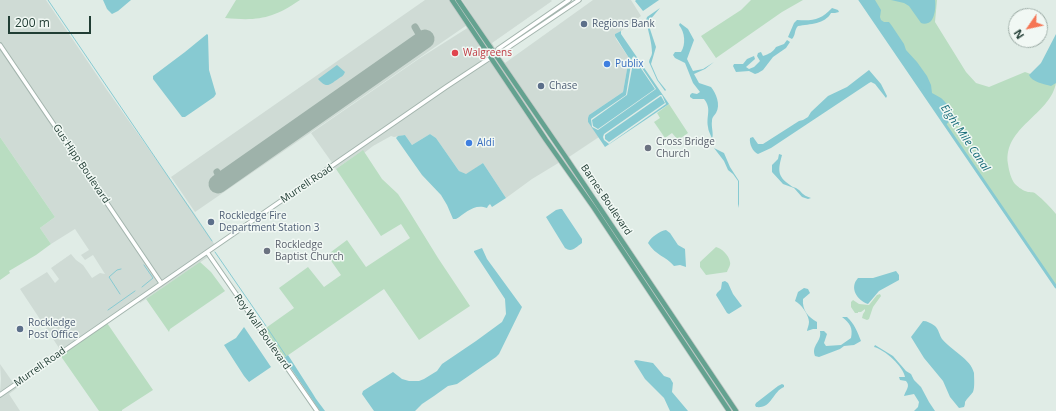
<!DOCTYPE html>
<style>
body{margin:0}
#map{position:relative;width:1056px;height:411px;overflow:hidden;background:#e0ece6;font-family:"Open Sans",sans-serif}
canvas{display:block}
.north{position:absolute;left:1008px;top:8px;width:40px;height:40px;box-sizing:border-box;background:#f1f8f4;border:1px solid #9eada7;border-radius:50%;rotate:236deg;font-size:11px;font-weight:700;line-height:16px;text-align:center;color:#213d34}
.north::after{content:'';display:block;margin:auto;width:14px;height:18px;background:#f57655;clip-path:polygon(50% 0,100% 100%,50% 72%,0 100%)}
.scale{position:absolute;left:8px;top:16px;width:83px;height:18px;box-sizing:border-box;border:2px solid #213d34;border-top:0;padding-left:5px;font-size:12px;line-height:14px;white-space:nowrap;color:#213d34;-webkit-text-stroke:3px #f1f8f4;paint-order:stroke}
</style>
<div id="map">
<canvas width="1056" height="411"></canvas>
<div class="north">N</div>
<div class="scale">200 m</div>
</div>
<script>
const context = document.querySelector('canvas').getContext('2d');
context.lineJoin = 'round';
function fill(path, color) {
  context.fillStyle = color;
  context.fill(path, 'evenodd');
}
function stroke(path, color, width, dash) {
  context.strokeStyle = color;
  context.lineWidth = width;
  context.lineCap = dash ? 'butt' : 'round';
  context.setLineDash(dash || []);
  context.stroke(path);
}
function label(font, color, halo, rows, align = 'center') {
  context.font = font + ' "Open Sans",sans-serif';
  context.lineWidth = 3;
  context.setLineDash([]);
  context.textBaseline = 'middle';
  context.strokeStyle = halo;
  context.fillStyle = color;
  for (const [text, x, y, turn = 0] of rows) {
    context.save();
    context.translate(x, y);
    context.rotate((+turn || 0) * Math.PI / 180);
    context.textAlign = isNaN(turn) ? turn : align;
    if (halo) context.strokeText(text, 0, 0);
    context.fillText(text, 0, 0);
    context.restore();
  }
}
const built = new Path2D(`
 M0 0H46L107 90 194 213 215 245 162 281 0 42Z
 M425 0H450L467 25 195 212 171 177Z
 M462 0H551L552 1 492 43 496 50 495 51Z
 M593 0H631L641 16 621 31 615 34 616 39 629 58 623 92 589 115 588 122 599 137 569 157 498 55H499L505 63Z
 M469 27 489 57 333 164 311 133 420 58Z
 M0 48 159 283 61 351 20 289 47 272 55 283 59 279 51 268 71 254 76 260 83 265 92 278 100 273 105 274 93 255 85 260 81 255 89 250 75 229 51 244 40 228 55 217 0 137Z
 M490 59 560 162 532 179 506 198 483 163 466 175 459 171 436 138 430 134 412 145 405 135 394 137 391 136 373 146 364 153 362 151 336 169 334 167Z
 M206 254 208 257 140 303 138 300Z
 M0 364 14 384 0 393 1 379Z
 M15 386 17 388 9 394 20 411H0V397Z`);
const green = new Path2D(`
 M236 0H300C272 19 258 21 225 18Z
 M751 0H803L782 12 716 58 701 36 741 10Z
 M860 0H937L935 22 966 72 976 83 989 87 1025 72 1056 83C1050 115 1003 127 1008 164 1009 171 1011 179 1015 184 1017 186 1022 190 1025 191 1029 193 1033 191 1036 194 1044 200 1050 207 1056 214V287Z
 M669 104 688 133 678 140 672 133 665 138 654 122 660 118 657 113Z
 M0 137 55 217 40 228 51 244 36 255 9 271 10 273 0 280Z
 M363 150 382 179 398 194 409 211 438 258 470 306 419 340 384 289 284 358 278 352 263 330 294 308 279 288 308 267 324 287 341 275 327 255 347 240 366 267 410 238 401 224 381 236 336 169Z
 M716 247C721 248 729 255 730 262 731 265 728 269 727 272L706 275 700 267V262Z
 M200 262 211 272 225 291 170 329 169 332 146 299Z
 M880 294 881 296 873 307 869 319 867 320 862 318 863 314 865 311V309L861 312H858V313H855L851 307V302L853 300 859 304 869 305 877 295Z
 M107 323 153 390 122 410V411H99L60 355Z`);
const water = new Path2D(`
 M103 0H131L118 11 112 14 107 9Z
 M636 0H659L643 11 635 1Z
 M860 0H875L881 10 880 17 881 20 884 22H889L892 26 904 44 906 50 917 62 927 76 931 85 932 93C935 95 938 96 941 98 950 106 956 116 946 125Z
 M891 0H935C936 6 935 21 928 23 926 24 923 24 921 23L909 6 904 3Z
 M660 8 649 21 650 29 656 47 651 64 658 80 666 90 665 91 657 80 649 62C649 59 652 56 652 53 652 42 648 31 646 20L647 17Z
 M832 8 838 10 839 12 835 13H831C825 24 810 24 798 26 794 30 796 35 792 39L788 37 794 23 797 20C813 21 821 20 832 8Z
 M680 23 688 29 694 40 687 59 693 71 703 69 714 62 705 69 694 74 699 83 711 87C716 93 721 105 716 113 714 116 712 117 712 121 711 127 714 134 712 139 711 135 708 131 708 127 706 115 712 109 704 99H693L690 97V95L692 93 697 94 700 92 693 83 685 63 675 58 673 55 675 52H681C686 45 685 32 679 25Z
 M621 31V34L669 104 605 147 588 122V118L589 115 623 92 629 58 615 36V34ZM634 56 656 89 598 130 592 127 591 119 626 95 632 58ZM660 95H662L666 104 609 144 604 140 603 137 604 134Z
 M207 34 208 35 209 70 216 94 214 97 185 117H182L153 79V76L185 52Z
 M1056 34V83L1051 86C1044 84 1032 82 1029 75L1041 63Z
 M787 40 790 42 786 48 773 57 763 70 758 73 755 74 749 71 736 72 733 66 734 64H743L747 59 754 56 755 59 746 67 749 69 754 67 760 61 757 56 758 53 761 52 763 56C769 54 773 52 776 47L784 44Z
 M634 58 655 89 598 129 593 126 592 120 627 95Z
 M337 65 345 72C343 77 342 76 338 79 329 85 327 89 318 79Z
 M869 70 881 84 887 96 886 98 875 84 871 82 869 83 771 148 758 154C753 152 749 144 750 138L753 137 758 144H763L799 121 803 120 808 117 811 112 828 96 847 87Z
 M661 96 665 103 609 142 605 139V135Z
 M430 134 436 138 459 171 466 174 483 163 506 198 492 207 490 204 488 206 487 208C474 203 466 213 456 219H453L447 205 441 195 422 175 396 138 398 136 405 135 412 145Z
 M714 148 724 153 730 167 739 181V204L738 208V181L733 174 728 170 724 161Z
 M779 154 782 155C778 170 777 176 790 185 792 187 794 187 796 188 803 192 801 195 811 198L808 199 802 197 794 188 783 184 772 172V165L778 159Z
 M560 209H562L582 239V243C576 247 572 253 565 248L546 217 556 210Z
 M666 230 670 233 678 245 685 249 686 267 680 265 674 266C666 256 656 256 648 243 651 237 660 231 666 230Z
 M482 248 487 259 522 307 499 354 496 357 457 384 448 386 434 396 422 404 415 411H374L362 394 363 391 393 372 402 379 409 381H419L424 379 437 371 442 364 476 341 502 322 506 314 505 299 474 252V251Z
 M896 271 899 275V280L879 291 868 304C857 300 849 288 858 278H873Z
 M725 281 728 283 733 294 742 306 729 314 727 313 716 295 717 293 721 289 722 282Z
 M804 288 808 289 810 293 803 299C802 310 808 317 817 322V329H813L807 331C807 329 809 325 809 322 809 315 801 304 795 301L798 292Z
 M842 317H847C854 323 858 333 861 341L854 345 844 346 840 349 819 357 815 356C811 345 822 342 820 331H824L827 334 824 343 826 346 841 345 851 338C853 328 850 323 842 317Z
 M923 321C927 321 931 323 935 326 939 330 939 334 942 339 951 350 971 359 974 373 974 378 975 387 973 392 971 395 967 398 965 402 965 403 965 405 964 407L959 408 950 397 943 381 924 358 911 337Z
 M244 327 271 367 249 382 244 376 224 345 236 338Z
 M875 345 893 356 906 371 911 374 914 380 921 387 929 402 935 411H914L918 407 919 402 914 394 904 396C905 391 911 386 906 381L900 380 899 377H905C904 367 884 349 874 347Z
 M288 355 313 394C316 400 321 405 325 411H320L284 358Z
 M636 360 653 363 664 376 670 378 673 383 672 392 688 411H670L664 398 645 379 635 363 634 361Z
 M782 384 784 385V387C772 392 772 409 756 407L755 405 756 403 778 386Z`);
const stream = new Path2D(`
 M48 0 212 241
 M215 252 266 326
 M142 287 153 278 144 265
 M120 294 109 277 117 270 121 269
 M108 310 135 291
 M268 329 286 356`);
const canal = new Path2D(`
 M860 0 1056 287`);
const taxiway = new Path2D(`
 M415 27 423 41
 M217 172 222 181`);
const runway = new Path2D(`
 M218 184 425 39`);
const minor = new Path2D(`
 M0 45 161 283
 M496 54 498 49 569 0
 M207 252 317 411
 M0 395 446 87 496 54 500 53 579 0`);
const major = new Path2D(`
 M452 0 546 140 594 208 729 411
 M458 0 565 156 736 411`);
const markers = [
 [584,24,4,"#5c6f8a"],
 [455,53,4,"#e0444e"],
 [607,64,4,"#3f7fe0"],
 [541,86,4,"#5c6f8a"],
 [469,143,4,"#3f7fe0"],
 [648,148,4,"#6b7280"],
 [211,222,4,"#5c6f8a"],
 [267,251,4,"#6b7280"],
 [20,329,4,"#5c6f8a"]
];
const serviceNames = [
 ["Regions Bank",592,24],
 ["Chase",549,86],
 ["Rockledge Fire",219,216],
 ["Department Station 3",219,228],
 ["Rockledge",28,323],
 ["Post Office",28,335]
];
const healthNames = [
 ["Walgreens",463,53]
];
const shopNames = [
 ["Publix",615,64],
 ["Aldi",477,143]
];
const worshipNames = [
 ["Cross Bridge",656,142],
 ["Church",656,154],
 ["Rockledge",275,245],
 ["Baptist Church",275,257]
];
const streetNames = [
 ["Gus Hipp Boulevard",81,164,56],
 ["Murrell Road",307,184,-34],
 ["Barnes Boulevard",606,200,56],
 ["Roy Wall Boulevard",262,332,55],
 ["Murrell Road",40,367,-35]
];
const waterNames = [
 ["Eight Mile Canal",965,138,56]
];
fill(built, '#cfdbd5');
fill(green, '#b9ddc1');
fill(water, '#87cad2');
stroke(stream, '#87cad2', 1);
stroke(canal, '#87cad2', 3);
stroke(taxiway, '#9eb2aa', 7);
stroke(runway, '#9eb2aa', 19);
stroke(minor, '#a3b4ad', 5.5);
stroke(major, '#c1c9c6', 6);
stroke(minor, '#fff', 3.5);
stroke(major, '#64a290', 4.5);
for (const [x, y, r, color] of markers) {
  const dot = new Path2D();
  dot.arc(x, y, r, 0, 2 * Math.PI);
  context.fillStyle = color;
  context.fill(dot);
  stroke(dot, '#f1f8f4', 1.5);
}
label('10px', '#4e5e75', '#f1f8f4', serviceNames, 'left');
label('10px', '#be3a42', '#f1f8f4', healthNames, 'left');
label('10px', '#366cbe', '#f1f8f4', shopNames, 'left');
label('10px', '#5b616d', '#f1f8f4', worshipNames, 'left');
label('10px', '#213d34', '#f1f8f4', streetNames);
label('italic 11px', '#196d7a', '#f1f8f4', waterNames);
</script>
